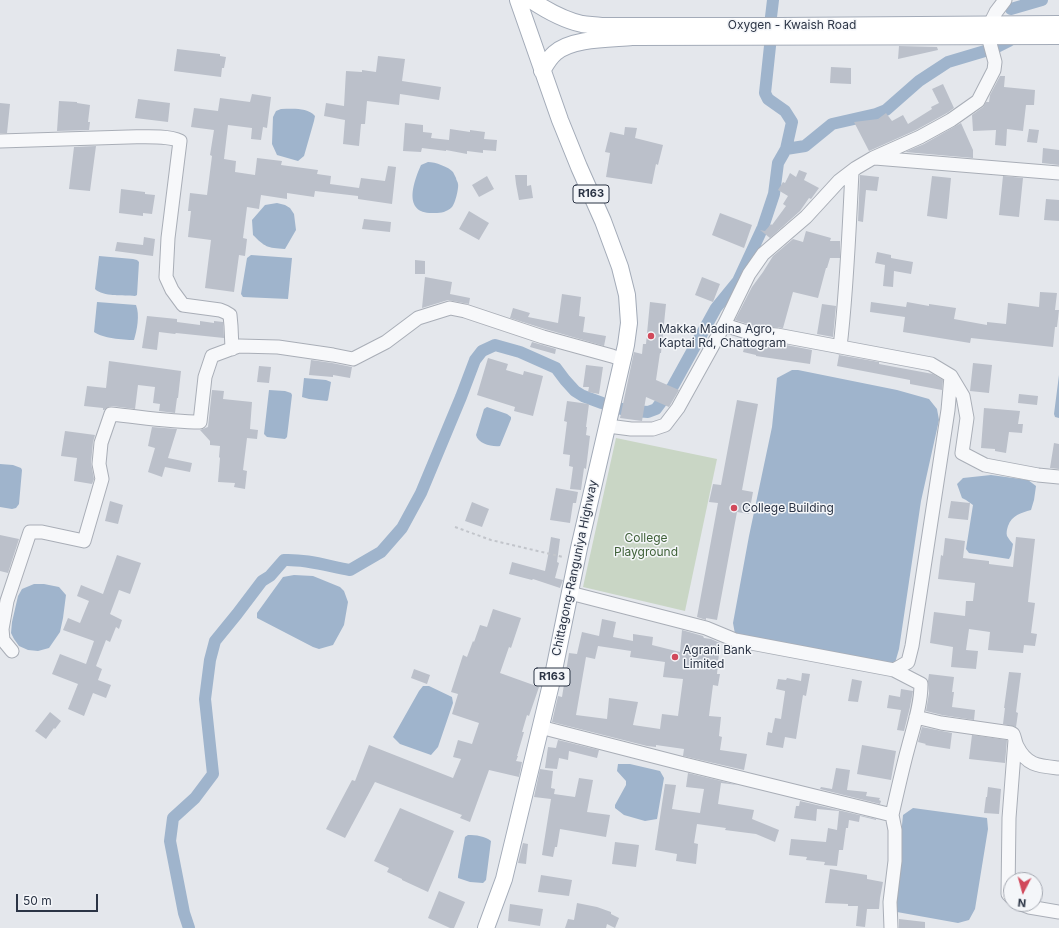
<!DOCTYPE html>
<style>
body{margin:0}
#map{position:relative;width:1059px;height:928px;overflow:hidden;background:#e4e7ec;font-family:Inter,sans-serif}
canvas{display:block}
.north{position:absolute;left:1003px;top:872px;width:40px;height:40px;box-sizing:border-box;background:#f4f6f9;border:1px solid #a4a8b1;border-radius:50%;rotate:186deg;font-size:11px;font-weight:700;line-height:16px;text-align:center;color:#2b3445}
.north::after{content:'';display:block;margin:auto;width:14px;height:18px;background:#d1495b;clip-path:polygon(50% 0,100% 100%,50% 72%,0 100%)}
.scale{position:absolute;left:16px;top:894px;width:82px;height:18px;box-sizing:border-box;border:2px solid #2b3445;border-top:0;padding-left:5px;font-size:12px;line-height:14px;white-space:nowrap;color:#2b3445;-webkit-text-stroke:3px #f4f6f9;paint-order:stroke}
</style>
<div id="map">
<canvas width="1059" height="928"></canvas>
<div class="north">N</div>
<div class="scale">50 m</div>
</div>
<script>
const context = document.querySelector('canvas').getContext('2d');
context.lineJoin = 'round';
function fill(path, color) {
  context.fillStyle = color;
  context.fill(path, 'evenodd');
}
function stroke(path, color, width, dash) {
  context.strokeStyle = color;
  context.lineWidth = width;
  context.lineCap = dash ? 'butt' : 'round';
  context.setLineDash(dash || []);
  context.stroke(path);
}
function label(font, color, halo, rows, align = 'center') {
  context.font = font + ' Inter,sans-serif';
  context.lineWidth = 3;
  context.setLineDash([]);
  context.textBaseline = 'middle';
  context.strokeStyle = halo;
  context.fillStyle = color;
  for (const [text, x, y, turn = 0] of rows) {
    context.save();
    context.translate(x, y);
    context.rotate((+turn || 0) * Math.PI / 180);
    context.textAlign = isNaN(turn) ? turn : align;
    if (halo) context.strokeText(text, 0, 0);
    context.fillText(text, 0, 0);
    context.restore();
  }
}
const green = new Path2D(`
 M616 438 717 459 685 611 583 587Z`);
const water = new Path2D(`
 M281 109C292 109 307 107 315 116L314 121 304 156 298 161 277 155 272 144 273 117 276 111Z
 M428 162C435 162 449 167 453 172 454 174 455 176 456 178 456 180 458 182 458 184 459 188 455 204 452 207 447 212 441 213 435 213 402 215 413 183 421 165Z
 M277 203 285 205 290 208 294 214 296 230 285 249C267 248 265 247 253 235L252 220 265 205Z
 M251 255 292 258 288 299 243 297 241 294 247 258Z
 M99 256 133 259 137 260 139 262 137 295 135 296C124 295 103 297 95 289Z
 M97 302 136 305C140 315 137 330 134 340 123 340 102 338 94 332Z
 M792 370H798L897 390 929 399 937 409 939 420 921 501 899 649 895 663H889L735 634 733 623 749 536 772 427 777 378Z
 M1059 375V418L1055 417 1054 414Z
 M304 378 326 380 331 382 328 400 327 401 309 399 302 397Z
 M269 390 285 391 291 393 292 395 287 437 285 439 267 437 264 434Z
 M487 407 507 414 511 417V419L500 446C492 447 478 444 476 435L484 409Z
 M0 464 13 465 21 468 22 470 19 504 16 508 12 509 0 507Z
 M991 475 1028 480 1036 486 1034 500 1031 510C1021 513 1012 515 1008 526 1007 529 1006 533 1007 536 1009 539 1011 542 1013 544L1011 555 1009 559 969 553 966 549 973 505 966 500 962 498 957 484 963 478Z
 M294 575 313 576 340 587 344 591 348 602 344 625 333 645 319 649 313 647 257 618V613L283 577Z
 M34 584H44L59 587 66 595 63 618 60 632 49 648 38 651 28 650 19 646 14 639 11 633 12 622 18 596 22 589Z
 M423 686H429L452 697 453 703 438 747 431 755 400 744 393 737 419 691Z
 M618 764H630L660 771 664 778 657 819 645 821 624 815 615 808V805L626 785V781L617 771Z
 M913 808 987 818 988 829 975 909 969 920 958 923 897 912 894 907 903 815Z
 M468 835C476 835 485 836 491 841L486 880 483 883 470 882 458 878V876L465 837Z`);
const canal = new Path2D(`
 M1011 9 1042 0
 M771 17 773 0
 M770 46 765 93 768 99 785 111 792 122 786 149
 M189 928 184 913 170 841 173 818 195 798 213 774 205 699 210 660 215 641 237 614 262 581 270 576 284 560C306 559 328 566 350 570L381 552 402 528 421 493 461 397 475 360 482 351 495 345 520 352 556 368 565 380 575 391 583 396 602 403 625 410 634 411 648 412 656 409 673 386 716 308 738 281 763 227 774 194 778 163 786 149 805 146 832 124 876 114 886 110 919 81 948 62 995 48 1009 41`);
const building = new Path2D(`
 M899 46 937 47 938 50 898 59Z
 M177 49 220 54V56L226 57 224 68H222L221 77 174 71Z
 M378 56 405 59 402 81 441 87 439 100 400 94 399 105 367 101 365 124H361L359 146 343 144 345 120 324 116 326 103 344 106 346 71 362 72V70L376 72Z
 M831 67 851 68V84L830 83Z
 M1000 76H1005L1004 87 1035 90 1034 105H1026L1023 131 1007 129 1006 146 995 145 996 130 973 131 972 115 983 107 986 102H989L990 95Z
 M943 84 954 108 947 113 916 130 869 151 854 122 878 119 886 113 892 121 903 115 908 124 932 109 931 107 939 103 932 89Z
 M252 94 271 97 267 128 263 127 261 140 251 139 252 128 228 125 224 159 236 161 235 172 255 175 257 158 282 161 281 165 318 170 317 174 331 176 330 184 359 188 361 178 385 181 388 166 396 167 392 204 358 199V196L315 191 314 197 287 193V199L261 195 259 209 247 207 243 238 247 239 245 256 239 255 234 292 205 288 211 240 188 237 191 211H188L190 193 207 195 212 156 210 155 214 130 191 127 194 108 218 111 220 98 250 102Z
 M138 99 170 103 168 122 135 118Z
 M59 101 77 102V103L90 105 88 122H90L89 130 57 131Z
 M0 103 10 104 7 133H0Z
 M405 123 423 125V132L432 133 431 138 449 140 450 129 470 132V130L485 132 484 139 497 140 496 151 483 150V153L467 151V154L446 150V151L422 148 421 152 403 151Z
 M961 123 973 150V158L905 152 924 144Z
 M625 127 637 128 635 138 663 145 658 165 656 164 652 184 606 177 610 153 605 152 610 132 624 135Z
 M1029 129 1039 130 1037 143 1027 142Z
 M96 146 90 191 69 189 74 147Z
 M1043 148 1059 150V165L1042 163Z
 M799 170 807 173 804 180 819 188 811 199 809 198 800 211 770 238 760 230 765 231 771 224 772 225 786 206 783 204 788 196 778 190 783 182 785 183 790 173 796 177Z
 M515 175H527V186L531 185 533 198 519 200 516 184Z
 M860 175 879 177 877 191 866 190 863 222 858 221Z
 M487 176 494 189 479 197 472 185Z
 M932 176 951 178 947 219 927 216Z
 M1003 176 1023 178 1019 217 999 215Z
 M121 189 145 192V194L155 195 152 214 143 213V216L119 213Z
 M1046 199 1059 200V221L1044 220Z
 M469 211 489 223 479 240 459 229Z
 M720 213 752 225 744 248 712 235Z
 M364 219 391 222 390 232 362 229Z
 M806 231 831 238 830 241H840V258H830L827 268H826L818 298 793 292 783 328 751 325 735 320 752 287 763 272 773 256 793 239 803 242Z
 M144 237 155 239 153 256 115 251 117 242 143 245Z
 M877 252 891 255V258L913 262 911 274 894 271 893 287 883 286 885 265 875 263Z
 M415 260 425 261V274H415Z
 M425 277 452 282 450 294 470 298 469 304 448 300 422 308Z
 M702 277 720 284 713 302 695 295Z
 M1040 292 1057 293 1055 310H1059L1057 327H1055L1053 347 971 338 970 343 903 332 905 317 870 312 871 302 906 307 907 302 929 306V304L956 308 954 319 987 325V322L1006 324 1008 303 1039 307Z
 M562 294 581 297 579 316 585 317 583 332 606 336 604 346 545 329 510 318 513 308 530 313 528 317 558 323Z
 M650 302 666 304 661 353H660L656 380 679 390 669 407 646 397 642 421 620 418 634 352 642 354 643 344H646Z
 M822 304 836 306 833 337 817 334Z
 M147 316 177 319V322L200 325V321L214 323V321L223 322 224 338 176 333 175 334 159 332 157 350 142 348Z
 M746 340 776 343 812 350 810 364 756 356V355L743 352Z
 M532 342 556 349 555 354 530 347Z
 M839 355 879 362V364L933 374 943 380 942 390 910 384V380L837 366Z
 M488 358 508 364 506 370 523 375 524 371 543 376 533 416 514 411 515 407 477 395Z
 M311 360 332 363 352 367 350 378 333 375V377L309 375Z
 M109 361 181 371 178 398H177L175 413 159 411 160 404 153 403 155 387 138 385 135 409 112 406 108 407 104 410H103V408L84 406 87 386 106 388Z
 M973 363 992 365 989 393 970 391Z
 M586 365 603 367 599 394 588 392 589 387H583Z
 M259 366 271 367 269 383 257 382Z
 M212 390 224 391 223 399 252 402 250 429 258 430 257 439 247 438 243 470 247 471 245 489 234 487 235 483 218 482 220 458 219 457 220 446 210 445V441L200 430 208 427Z
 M1019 394 1038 396 1037 405 1018 403Z
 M737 400 758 404 742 490 753 492 749 514 737 512 717 620 706 618V620L697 617 718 503 709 502 713 484 721 485Z
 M567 401 589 404 586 427H587L586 435 590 436 586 469 584 468 581 490 570 489 573 467 569 466 570 455 563 454 567 422 564 421Z
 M984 408 1020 411 1018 424H1023L1022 433 1009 432 1006 453 995 451V449L981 448Z
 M152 427 177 429 168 458 192 463 190 472 165 467 162 477 148 472 155 448 148 446Z
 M65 431 95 435 93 442 91 463 94 479 92 484 74 481 77 458 61 456Z
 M1054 443 1059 444V469L1050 468Z
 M556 488 578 492 576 503H573L570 523 550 520Z
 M110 501 123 505 118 524 105 521Z
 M951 501 970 503 968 520 948 518Z
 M472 502 489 509 482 527 465 521Z
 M0 535 19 539 8 573 0 571Z
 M551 537 560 539 557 562 559 563 555 578 563 580 560 588 533 579 532 580 509 574 512 562 545 571 548 556Z
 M1016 537 1035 539 1029 592 1028 602 1035 603 1031 633 1037 634 1035 646 1024 645 1023 653 988 650 990 632 969 629 966 650 978 651 976 669 951 667 953 647 930 643 934 612 965 616 966 601H973L975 583 938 579 941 555 943 556 945 538 965 541 963 558 989 561V564L1013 567Z
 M117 555 141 563 130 594 119 590 110 614 122 620 119 629 116 627 110 642 106 640 96 666 102 669 98 680 111 685 106 698 93 693 84 716 68 709 78 684 52 674 60 654 86 664 94 641 63 630 68 618 80 623 89 601 77 596 81 585 103 594Z
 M493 609 521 618 511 648 509 647 500 673 539 687 529 716 527 715 522 732H524L517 756H518L516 761 522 762 519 777 489 770 470 822 460 818 462 815 375 782 345 838 326 829 352 780 355 781 369 745 453 778 461 759 453 757 458 740 472 744 479 723 452 714 458 694 451 692 463 655 467 657 473 641 474 642 480 625 487 627Z
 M602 619 616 622 613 637 633 641V634L653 637 652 645 680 652 682 630 703 636 704 638 711 639 720 643 717 674H720L718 686 713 685 709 716 721 717 719 736 722 737 720 750 747 754 744 770 683 756 684 749 656 745V747L647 746 552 722 558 696 562 697 569 653 577 654 582 632 599 636ZM598 646 631 651 630 657 665 662 663 677 683 679 678 716 662 714 660 729 633 725 638 702 609 698 607 719 576 715 586 657 595 659Z
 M414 669 430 675 427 684 411 678Z
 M1009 672 1021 673 1016 712 1018 713 1016 727 1003 724 1005 708H1004Z
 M802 673 810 674 806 696 803 695 796 739 785 737 783 748 766 745 768 732 772 733 775 718 781 719 785 692V691L776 689 778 679 786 680 787 678 801 681Z
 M929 674 954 677 952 692H954L952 707 975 710 974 720 942 715 926 711 929 693 928 681Z
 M852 679 862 681 858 702 848 701Z
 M901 689 913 691 910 707 904 731 897 730 901 710 887 708 889 695 900 697Z
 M50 712 61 721 55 729 54 728 46 739 35 731Z
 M922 727 952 733 950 749 925 745 926 744 918 742Z
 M972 735 1007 740 1005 763 969 759Z
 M558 740 599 750 597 758 569 751 568 760 559 758 557 769 545 768 548 747 556 748Z
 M862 745 896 751 891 780 857 774Z
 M836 768 850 770 847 790 867 792 866 796 880 798 879 800 881 801 880 804 820 789 821 787 832 789Z
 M540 769 553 771 551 788 555 789 554 794 575 797 579 778 593 780 587 812 610 815 606 837 560 829 557 847H555L553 857 542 855 551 799 534 797Z
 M688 773 738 785 721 783 718 804 754 810 752 819 779 830 775 842 756 834 725 830 726 828 697 824 694 843 698 844 696 864 676 861 677 854 655 850 665 784 676 785 672 809 700 813 704 789 686 787Z
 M988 787 1001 789 999 814 984 813 986 797H987Z
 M800 801 876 819V820L860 816 859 822 849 820 848 828H846L843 850H839L837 866 824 865 825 862 806 860 807 857 789 855 791 839 826 842 828 828 837 830 839 811 817 809 816 821 794 818 796 806H799Z
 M400 808 454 831 428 892 402 880V879L387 872 389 868 374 861Z
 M615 842 639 845 636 867 612 864Z
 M523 843 528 844 526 864 518 863Z
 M830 869 867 875V879L883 882 880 898 879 909H867L865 927 856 926 858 906H848V904L825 903Z
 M541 875 572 880 569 896 538 892Z
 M439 891 465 902 454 928H450L428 918Z
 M577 903 597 907 611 912V914L619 918 615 928 607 924 606 928H565L568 919 574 920Z
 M510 904 543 909 540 926 508 921Z
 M899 919 925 922V928H899Z`);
const path = new Path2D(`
 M455 527 491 540 563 557`);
const minor = new Path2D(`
 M0 141C43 140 85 138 128 137 142 137 168 135 180 141L168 238 166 277 172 290 183 305 220 310 225 312 230 315 231 326 232 349
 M875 158 1059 173
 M724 325 750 333 777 335 931 364 951 376 963 396 967 418 962 453 985 465 1038 475 1059 477
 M840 347C847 289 849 230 852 172
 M608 426 631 429H653L665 425 678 408 724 325 749 274 763 254 806 217 839 181 856 168 873 158 920 137 951 120 978 101 994 70 995 62 988 36 990 24 996 12 1005 0
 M570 593 706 628 735 640 894 670 908 662 912 646 948 410 951 376
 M12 651 3 640 2 629 7 601 30 532H42L84 541 102 479 99 464 101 443 111 414C141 417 170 422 200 422L205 377 212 356 239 346 278 347 333 355 353 359 386 342 418 318 450 308 465 311 543 337 612 356 623 360
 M916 717 941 723 1011 733 1013 734C1015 738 1015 742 1017 746 1027 766 1039 766 1059 768
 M540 727 680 763 892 815C897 793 902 770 908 748 913 728 921 706 921 684L894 670
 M1011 897 1008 894 1009 818 1015 740
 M1021 904 1029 907 1059 912
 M891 928 890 902 895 861V830L892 815`);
const major = new Path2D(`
 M531 0C546 10 564 20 582 24 588 25 595 25 601 26H780L1059 24
 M542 71C546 64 549 58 555 53 572 38 610 39 632 37L1059 36
 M486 928 504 879 552 680 579 548 626 345 629 323 627 295 620 267 603 221 579 167 560 120 518 0`);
const markers = [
 [651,336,4,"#d1495b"],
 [734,508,4,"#d1495b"],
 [675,657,4,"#d1495b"]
];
const shields = [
 [591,194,36],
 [552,677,36]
];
const shieldNames = [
 ["R163",591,194],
 ["R163",552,677]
];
const streetNames = [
 ["Oxygen - Kwaish Road",792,25],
 ["Chittagong-Ranguniya Highway",575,568,-78]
];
const poiNames = [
 ["Makka Madina Agro,",659,329],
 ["Kaptai Rd, Chattogram",659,343],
 ["College Building",742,508],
 ["Agrani Bank",683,650],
 ["Limited",683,664]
];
const parkNames = [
 ["College",646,538],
 ["Playground",646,552]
];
fill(green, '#c9d6c5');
fill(water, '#9fb4cc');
stroke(canal, '#9fb4cc', 12);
fill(building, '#bbc0ca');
stroke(minor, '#a9aeb7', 15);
stroke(major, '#a3abb8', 18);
stroke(path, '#c2c5cb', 2, [3, 3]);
stroke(minor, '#f7f8fa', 13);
stroke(major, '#fff', 16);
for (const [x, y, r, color] of markers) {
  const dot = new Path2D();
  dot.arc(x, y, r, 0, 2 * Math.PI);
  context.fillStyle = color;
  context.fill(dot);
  stroke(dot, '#f4f6f9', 1.5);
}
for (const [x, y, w] of shields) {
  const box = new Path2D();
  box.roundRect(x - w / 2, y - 9, w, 18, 3);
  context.fillStyle = '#f4f6f9';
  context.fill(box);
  stroke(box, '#2b3445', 1);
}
label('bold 11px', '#2b3445', null, shieldNames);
label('12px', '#2b3445', '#f4f6f9', streetNames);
label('12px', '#2b3445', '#f4f6f9', poiNames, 'left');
label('12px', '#3f6138', '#f4f6f9', parkNames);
</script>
